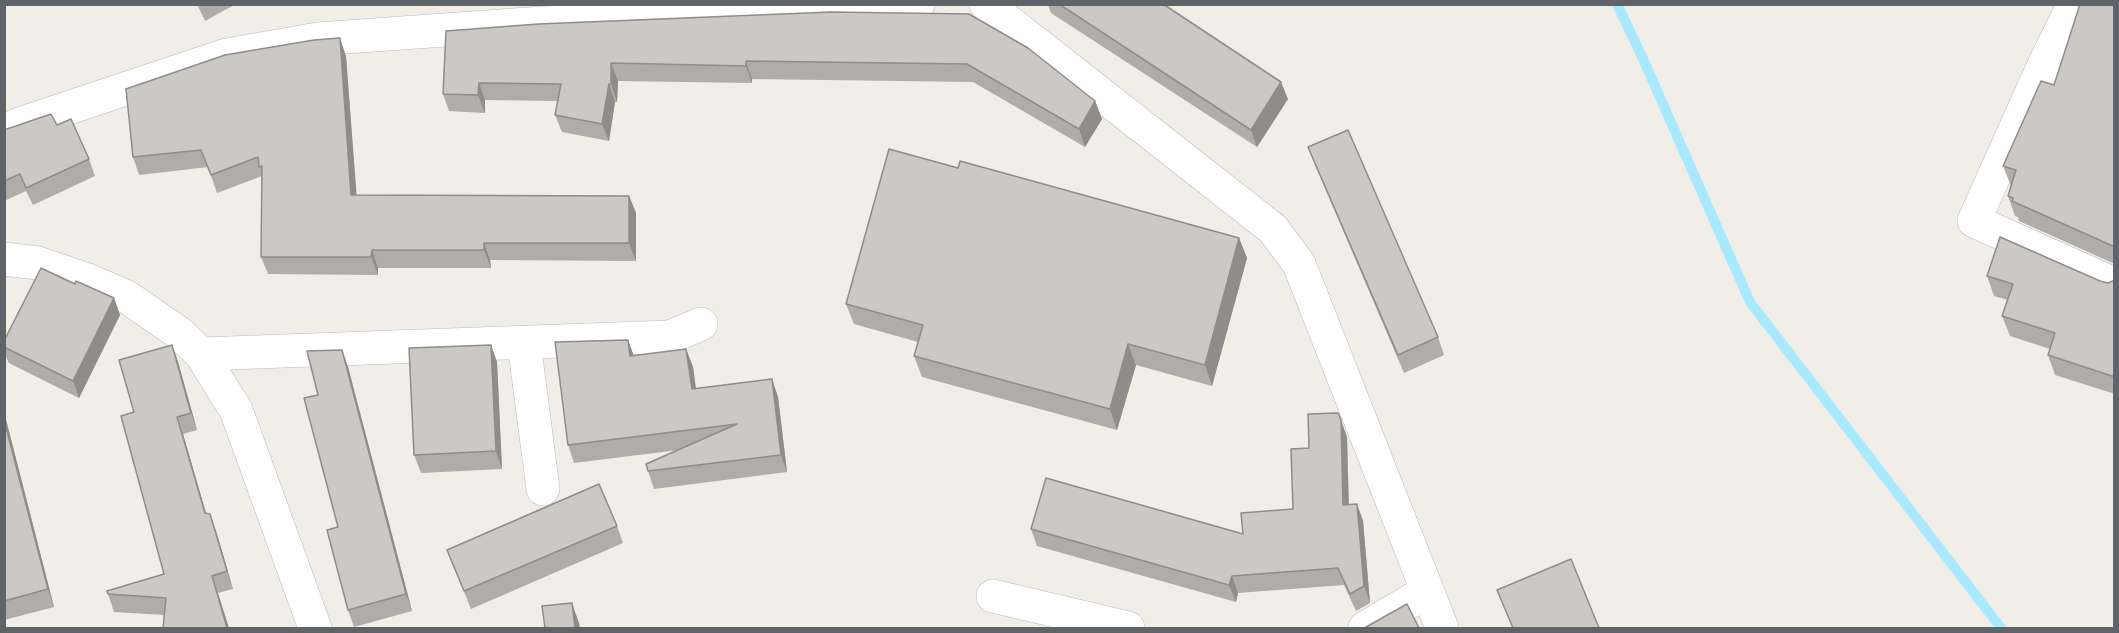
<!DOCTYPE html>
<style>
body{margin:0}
#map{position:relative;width:2119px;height:633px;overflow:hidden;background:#f1ede7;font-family:Mulish,sans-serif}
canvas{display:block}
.frame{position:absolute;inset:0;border:6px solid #5e6468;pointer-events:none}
</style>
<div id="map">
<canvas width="2119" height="633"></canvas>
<div class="frame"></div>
</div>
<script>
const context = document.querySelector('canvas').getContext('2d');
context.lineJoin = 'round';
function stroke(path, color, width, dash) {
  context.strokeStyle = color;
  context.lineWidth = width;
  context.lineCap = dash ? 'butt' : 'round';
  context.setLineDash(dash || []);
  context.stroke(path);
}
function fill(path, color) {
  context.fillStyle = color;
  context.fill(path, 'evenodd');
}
const stream = new Path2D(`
 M1617 4 1644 61 1750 302 2001 628`);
const minor = new Path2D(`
 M2074 4 2043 67 1974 221 2114 284
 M4 259 38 263 85 279 127 297 179 333 201 354 236 410 315 628
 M524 343 543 489
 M201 354 670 337 701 324
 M993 596 1128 628
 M1365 628 1426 592`);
const tertiary = new Path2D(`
 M986 4 1273 229 1299 264 1442 628
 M4 131 17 125 227 55 318 39 543 23 713 15 859 10 918 4`);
const wall = new Path2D(`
 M197 4H236L205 21Z
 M1048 4H1163L1288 99 1257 147 1051 13Z
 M2115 4V264L2019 221 2018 217 2015 216 2008 196 2011 186 2003 166Z
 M831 12 1095 101 1102 119 1085 147 973 82 752 79V83L618 81 617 102H615L609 141 562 132 555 115 558 101 485 100V113L449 111 443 94 446 31Z
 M346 56 356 195 629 196 636 213V261L490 260 491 268H378V275L268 274 261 257 262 176 217 193 208 167 139 175 133 157Z
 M57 125 89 159 95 176 33 205 26 191 4 201V130Z
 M1308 147 1438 337 1444 355 1404 373 1315 165Z
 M958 168 1239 238 1247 258 1212 386 1136 365 1117 430 922 377 914 356 918 342 854 324 846 304Z
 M1987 276 2100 281 2108 283 2115 280V394L2055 375 2048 355 2050 349 2010 336 2002 316 2008 300 1994 296Z
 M114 298 120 315 79 398 9 363 4 352V341Z
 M628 340 634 356 686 349 693 367 696 388 772 379 778 397 787 472 654 489 648 471 679 450 574 463 568 445Z
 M172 345 178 362 197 430 183 434 206 513 216 531 233 589 218 593 164 615 114 612 108 594 164 574Z
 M491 345 497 362 502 469 421 473 414 455Z
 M342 350 348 367 412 611 354 627 348 610 338 527 318 395Z
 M4 412 54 607 4 620Z
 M1347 437 1349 505 1357 504 1363 521 1370 603 1356 611 1344 585 1238 593 1236 602 1037 546 1031 529 1243 534 1293 509 1309 448Z
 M617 526 623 543 471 609 447 550Z`);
const shadedWall = new Path2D(`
 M340 38 346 56 358 213 351 195Z
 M746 61 752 79V83L746 66Z
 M611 63 618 81 617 102 611 84Z
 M1281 82 1288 99 1257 147 1251 130Z
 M479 83 485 100V113L478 95Z
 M609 84 615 102 609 141 602 124Z
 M1095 101 1102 119 1085 147 1079 129Z
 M629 196 636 213V261L629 243Z
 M1239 238 1247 258 1212 386 1205 365Z
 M484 243 490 260 491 268 484 250Z
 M372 250 378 268V275L371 257Z
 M114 298 120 315 79 398 73 381Z
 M628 340 634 357 630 356Z
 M1128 344 1136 365 1117 430 1110 409Z
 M172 345 178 362 197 430 191 413Z
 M491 345 497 362 502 469 496 451Z
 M686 349 693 367 698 406 692 389Z
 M342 350 348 367 412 611 406 594Z
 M772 379 778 397 787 472 781 455Z
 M4 412 54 607 48 589 4 420Z
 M177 417 183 434 211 531 205 513Z
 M1341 420 1347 437 1349 522 1343 505Z
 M1357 504 1363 521 1370 603 1364 586Z
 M210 514 216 531 233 589 227 571Z
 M212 576 218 593 229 628H227Z
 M1232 576 1238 593 1236 602 1229 585Z
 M572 603 579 623 580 628H575Z`);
const building = new Path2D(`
 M1059 4H1163L1281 82 1251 130Z
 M2080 4H2115V247L2012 201 2013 198 2008 196 2016 170 2003 166 2041 81 2054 85Z
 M831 12 969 14 1028 48 1095 101 1079 129 967 64 746 61V66L611 63V84H609L602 124 555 115 561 84 479 83 478 95 443 94 446 31 538 24Z
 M340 38 351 195 629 196V243H484V250H372L371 257H261L262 166 259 167 258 157 211 175 201 150 133 157 126 89 225 55 314 40Z
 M51 114 57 125 71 119 89 159 26 188 20 174 4 181V130Z
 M1348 130 1438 337 1398 355 1308 147Z
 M889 149 958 168 960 161 1239 238 1205 365 1128 344 1110 409 914 356 923 325 846 304Z
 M2000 237 2100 281 2108 283 2115 280V377L2048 355 2055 333 2002 316 2013 284 1987 276Z
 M41 268 75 284 76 281 114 298 73 381 4 347V341Z
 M628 340 630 356 686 349 692 389 772 379 781 455 648 471 646 464 737 424 568 445 555 342Z
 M172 345 191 413 177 417 205 513 210 514 227 571 212 576 227 628H163L166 598 108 594 107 591 164 574 121 416 134 412 119 360Z
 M491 345 496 451 414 455 409 348Z
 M342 350 406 594 348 610 327 530 338 527 304 398 318 395 307 351Z
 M1338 413 1341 420 1343 505 1357 504 1364 586 1350 594 1338 568 1232 576 1229 585 1031 529 1046 478 1243 534 1241 513 1293 509 1291 449 1309 448 1308 414Z
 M4 420 48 589 4 601Z
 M599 484 617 526 464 591 447 550Z
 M1571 559 1599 628H1513L1497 590Z
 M572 603 575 628H545L542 606Z
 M1407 604 1419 628H1366V627Z`);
stroke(stream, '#a9e9ff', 10);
stroke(minor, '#b7bbbe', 34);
stroke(tertiary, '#b7bbbe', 34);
stroke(minor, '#fff', 33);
stroke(tertiary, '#fff', 33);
fill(wall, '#afaca9');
fill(shadedWall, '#8f8c89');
fill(building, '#ccc8c4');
stroke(building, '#8f8c89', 1.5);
</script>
